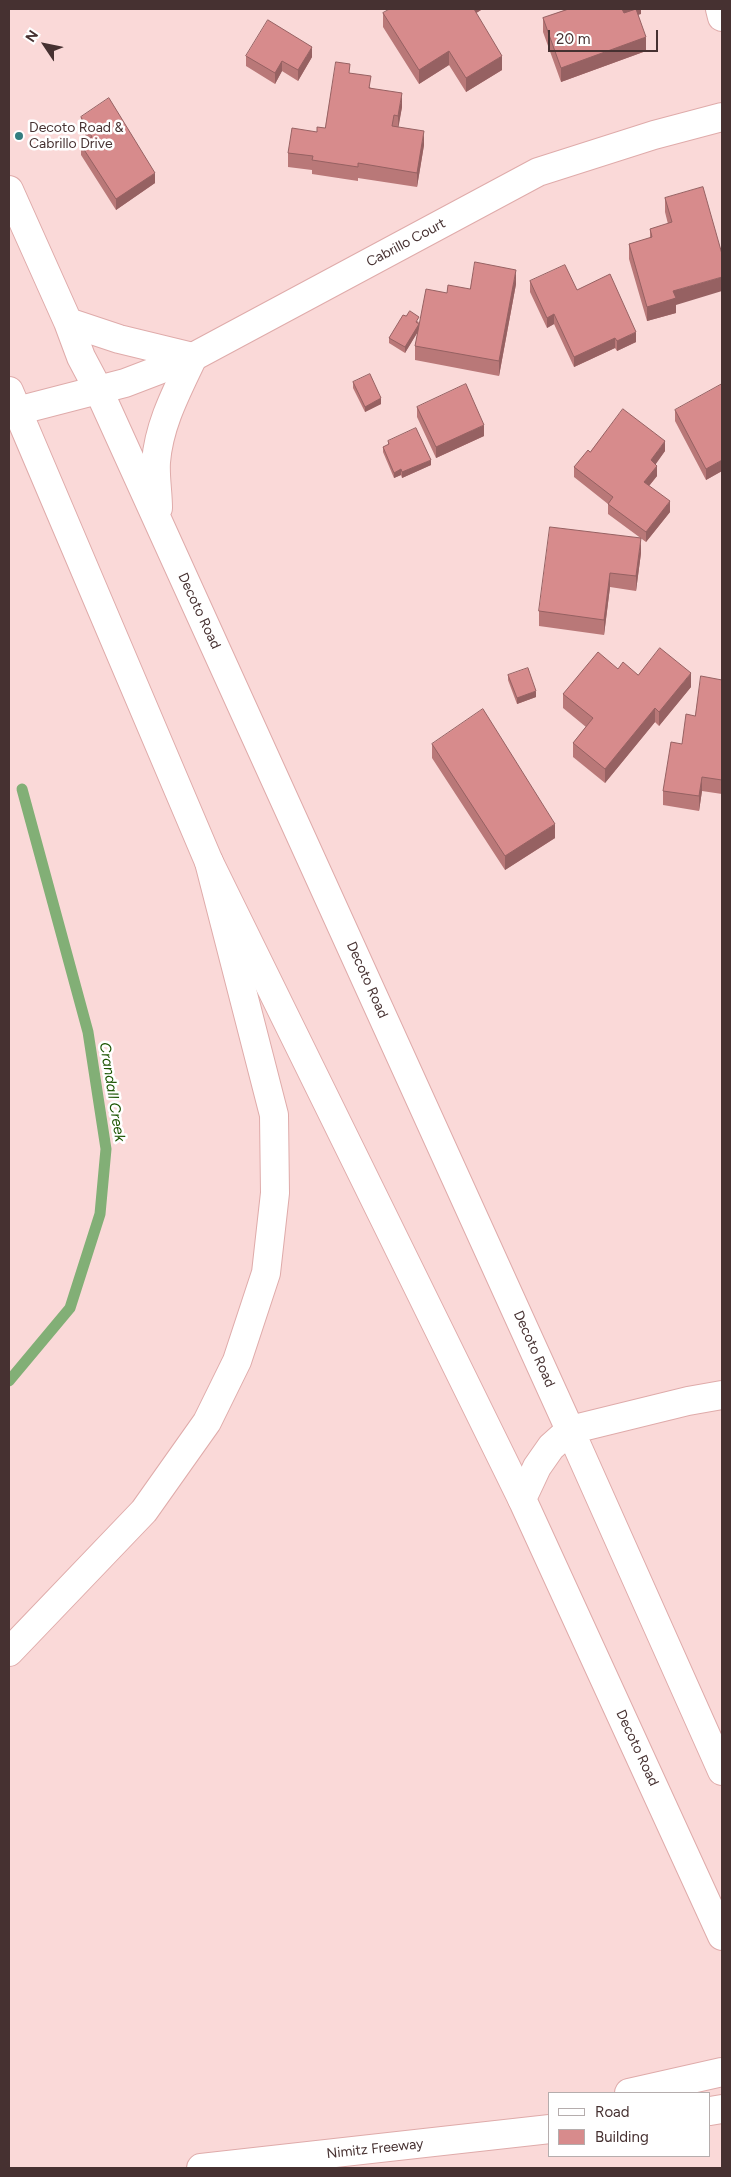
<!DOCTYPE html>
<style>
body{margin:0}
#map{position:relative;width:731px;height:2177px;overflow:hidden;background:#fad9d8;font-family:Figtree,sans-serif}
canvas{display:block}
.frame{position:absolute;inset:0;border:10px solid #463131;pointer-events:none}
.legend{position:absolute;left:548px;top:2092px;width:162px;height:65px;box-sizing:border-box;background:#fff;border:1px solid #b5adad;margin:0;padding:6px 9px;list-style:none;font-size:15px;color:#463131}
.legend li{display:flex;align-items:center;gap:10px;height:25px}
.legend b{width:25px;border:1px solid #b5adad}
.north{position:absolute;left:20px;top:20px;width:50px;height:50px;-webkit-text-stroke:4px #fff;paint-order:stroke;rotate:304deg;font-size:14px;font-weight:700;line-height:20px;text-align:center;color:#463131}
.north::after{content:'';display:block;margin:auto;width:18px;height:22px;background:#463131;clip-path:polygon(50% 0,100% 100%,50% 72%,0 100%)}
.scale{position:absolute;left:548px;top:30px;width:110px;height:22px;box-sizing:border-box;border:2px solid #463131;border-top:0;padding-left:6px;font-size:15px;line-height:18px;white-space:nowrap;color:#463131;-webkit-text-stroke:4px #fff;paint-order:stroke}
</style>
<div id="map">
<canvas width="731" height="2177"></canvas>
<div class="frame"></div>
<ul class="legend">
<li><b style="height:6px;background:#fff"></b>Road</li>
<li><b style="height:14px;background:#d78b8c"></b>Building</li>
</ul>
<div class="north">N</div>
<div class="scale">20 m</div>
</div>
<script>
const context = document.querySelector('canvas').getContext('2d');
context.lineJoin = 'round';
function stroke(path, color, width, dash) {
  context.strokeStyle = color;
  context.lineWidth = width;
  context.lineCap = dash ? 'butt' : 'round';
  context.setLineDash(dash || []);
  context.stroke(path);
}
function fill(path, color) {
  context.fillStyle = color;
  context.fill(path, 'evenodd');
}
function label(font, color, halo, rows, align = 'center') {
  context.font = font + ' Figtree,sans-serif';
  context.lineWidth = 5;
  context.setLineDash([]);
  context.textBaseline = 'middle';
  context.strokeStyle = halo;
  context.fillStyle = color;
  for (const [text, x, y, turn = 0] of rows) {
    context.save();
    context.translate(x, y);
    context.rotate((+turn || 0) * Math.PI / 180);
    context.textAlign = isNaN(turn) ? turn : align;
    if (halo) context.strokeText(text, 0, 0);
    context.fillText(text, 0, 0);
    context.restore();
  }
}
const stream = new Path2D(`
 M9 1381 70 1308 100 1214 106 1149 88 1032 22 789`);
const street = new Path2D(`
 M720 9 722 17
 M9 413 125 383 193 357 538 172 654 135 722 117`);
const primary = new Path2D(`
 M9 190 68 322 81 357 99 391 570 1430
 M68 322 119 339 193 357C177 391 159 424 156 462 155 477 158 493 158 508
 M9 391 209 862 522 1499`);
const highway = new Path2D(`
 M722 1395 688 1401 570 1430 551 1447 537 1467 522 1499 722 1936
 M570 1430 722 1771
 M9 1652 144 1511 207 1422 237 1361 266 1273 275 1193 274 1115 209 862
 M629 2093 722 2072
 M710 2111 722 2109
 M201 2168 550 2129`);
const wall = new Path2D(`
 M481 9V10L476 13 502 70 466 92 449 65 419 84 383 27V13Z
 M564 9H641V14H638L646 51 561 82 543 32V18L565 10Z
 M246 56 312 57 298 81 282 71 275 84 246 66Z
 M350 73 371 88 402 107 398 127 424 145 417 187 358 178V181L312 174V170L288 167V153L317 132 325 128Z
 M81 117 155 183 116 210 81 155V145L88 140 81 127Z
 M703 187 676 305V313L647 321 629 259V244L650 238V229L668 224 665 212V198Z
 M530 281 577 290 636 342 617 351 615 348 574 367 554 324 547 328 530 292Z
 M516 284 499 376 415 360V346L418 331 405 353 389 343V338L406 316 419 322 418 324 419 327 447 293 470 289Z
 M353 382 381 404 365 412 353 388Z
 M417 407 484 436 436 458 417 417Z
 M675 410 722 471 706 480 675 421Z
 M388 441 431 465 402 478 401 475 394 478 383 452V447L388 445Z
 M665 451 655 464 657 476 649 486 670 512 646 542 608 514V504L574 477V467L590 452Z
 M641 553 636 591 610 587 604 635 539 626V611Z
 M508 675 536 697 517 704 508 680Z
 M638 675 691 687 659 726 655 722 605 783 573 757V743L586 727 563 708V694Z
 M722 680V794L702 791 699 811 663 805V791L695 716Z
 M432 744 555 838 505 870 432 758Z`);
const shadedWall = new Path2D(`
 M470 9H481V10L470 17Z
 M621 9H641V14L621 21Z
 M646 37V51L561 82V68Z
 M312 47V57L298 81V70Z
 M449 51V65L419 84V70Z
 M502 56V70L466 92V78Z
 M282 61V71L275 84V73Z
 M402 93V107L398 130V116Z
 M424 131V145L417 187V173Z
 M155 173V183L116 210V199Z
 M516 270V284L499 376V361Z
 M722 277V291L676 305V313L647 321V307L673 291Z
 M554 314V324L547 328V318Z
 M419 324V330L405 353V347Z
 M636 332V342L617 351V341Z
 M615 338V348L574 367V357Z
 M381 398V404L365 412V407Z
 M484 425V436L436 458V447Z
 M665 441V451L651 471V460Z
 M431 460V465L402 478V472Z
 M722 460V471L706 480V469Z
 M657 466V476L644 492V482Z
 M401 469V475L394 478V473Z
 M670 501V512L646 542V532Z
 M641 538V553L636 591V576Z
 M610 573V587L604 635V620Z
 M691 673V687L659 726V712Z
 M536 691V697L517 704V698Z
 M655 708V722L605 783V769Z
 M702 777V791L699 811V796Z
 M555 824V838L505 870V856Z`);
const building = new Path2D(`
 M390 9H474L502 56 466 78 449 51 419 70 383 13Z
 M569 9H622L624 13 636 9 646 37 561 68 543 18Z
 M268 20 312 47 298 70 282 61 275 73 246 56Z
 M336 62 350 64 349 73 371 76 369 88 402 93 398 116 394 115 392 126 424 131 417 173 358 163V167L312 160 313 156 288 153 292 128 317 132V127L325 128Z
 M109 98 155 173 116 199 81 145 92 137 81 117Z
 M703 187 722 254V277L673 291 676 298 647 307 629 244 652 237 650 229 672 222 665 198Z
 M475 262 516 270 499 361 415 346 426 289 447 293 448 285 470 289Z
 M565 265 577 290 610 274 636 332 617 341 615 338 574 357 554 314 547 318 530 281Z
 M410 311 419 317 416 322 419 324 405 347 389 338 403 315 406 316Z
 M370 374 381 398 365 407 353 382Z
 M466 384 484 425 436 447 417 407Z
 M722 384V460L706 469 675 410Z
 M623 409 665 441 651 460 657 466 644 482 670 501 646 532 608 504 613 497 574 467 588 450 590 452Z
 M416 428 431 460 402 472 401 469 394 473 383 447 389 444 388 441Z
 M550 527 641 538 636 576 610 573 604 620 539 611Z
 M660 648 691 673 659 712 655 708 605 769 573 743 593 718 563 694 598 652 618 669 623 662 638 675Z
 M528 668 536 691 517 698 508 675Z
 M701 676 722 680V780L702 777 699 796 663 791 671 742 682 744 686 714 695 716Z
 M483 709 555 824 505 856 432 744Z`);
const markers = [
 [19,136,5,"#347d80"]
];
const poiNames = [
 ["Decoto Road &",29,128],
 ["Cabrillo Drive",29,144]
];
const streetNames = [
 ["Cabrillo Court",406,243,-28],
 ["Decoto Road",199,611,65],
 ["Decoto Road",367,980,66],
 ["Decoto Road",534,1349,66],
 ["Decoto Road",637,1748,65],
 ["Nimitz Freeway",375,2149,-6]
];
const waterNames = [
 ["Crandall Creek",112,1092,81]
];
stroke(stream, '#82af76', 11);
stroke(street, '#dfabaa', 30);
stroke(primary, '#dfabaa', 30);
stroke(highway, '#dfabaa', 30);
stroke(street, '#fff', 28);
stroke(primary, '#fff', 28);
stroke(highway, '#fff', 28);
fill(wall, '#b97878');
fill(shadedWall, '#966162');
fill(building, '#d78b8c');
stroke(building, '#966162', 1);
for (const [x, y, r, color] of markers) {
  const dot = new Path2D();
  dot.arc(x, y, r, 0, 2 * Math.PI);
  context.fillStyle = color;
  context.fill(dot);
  stroke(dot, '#fff', 2);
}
label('14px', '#463131', '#fff', poiNames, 'left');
label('14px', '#463131', '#fff', streetNames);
label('italic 15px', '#1a5400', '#fff', waterNames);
</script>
